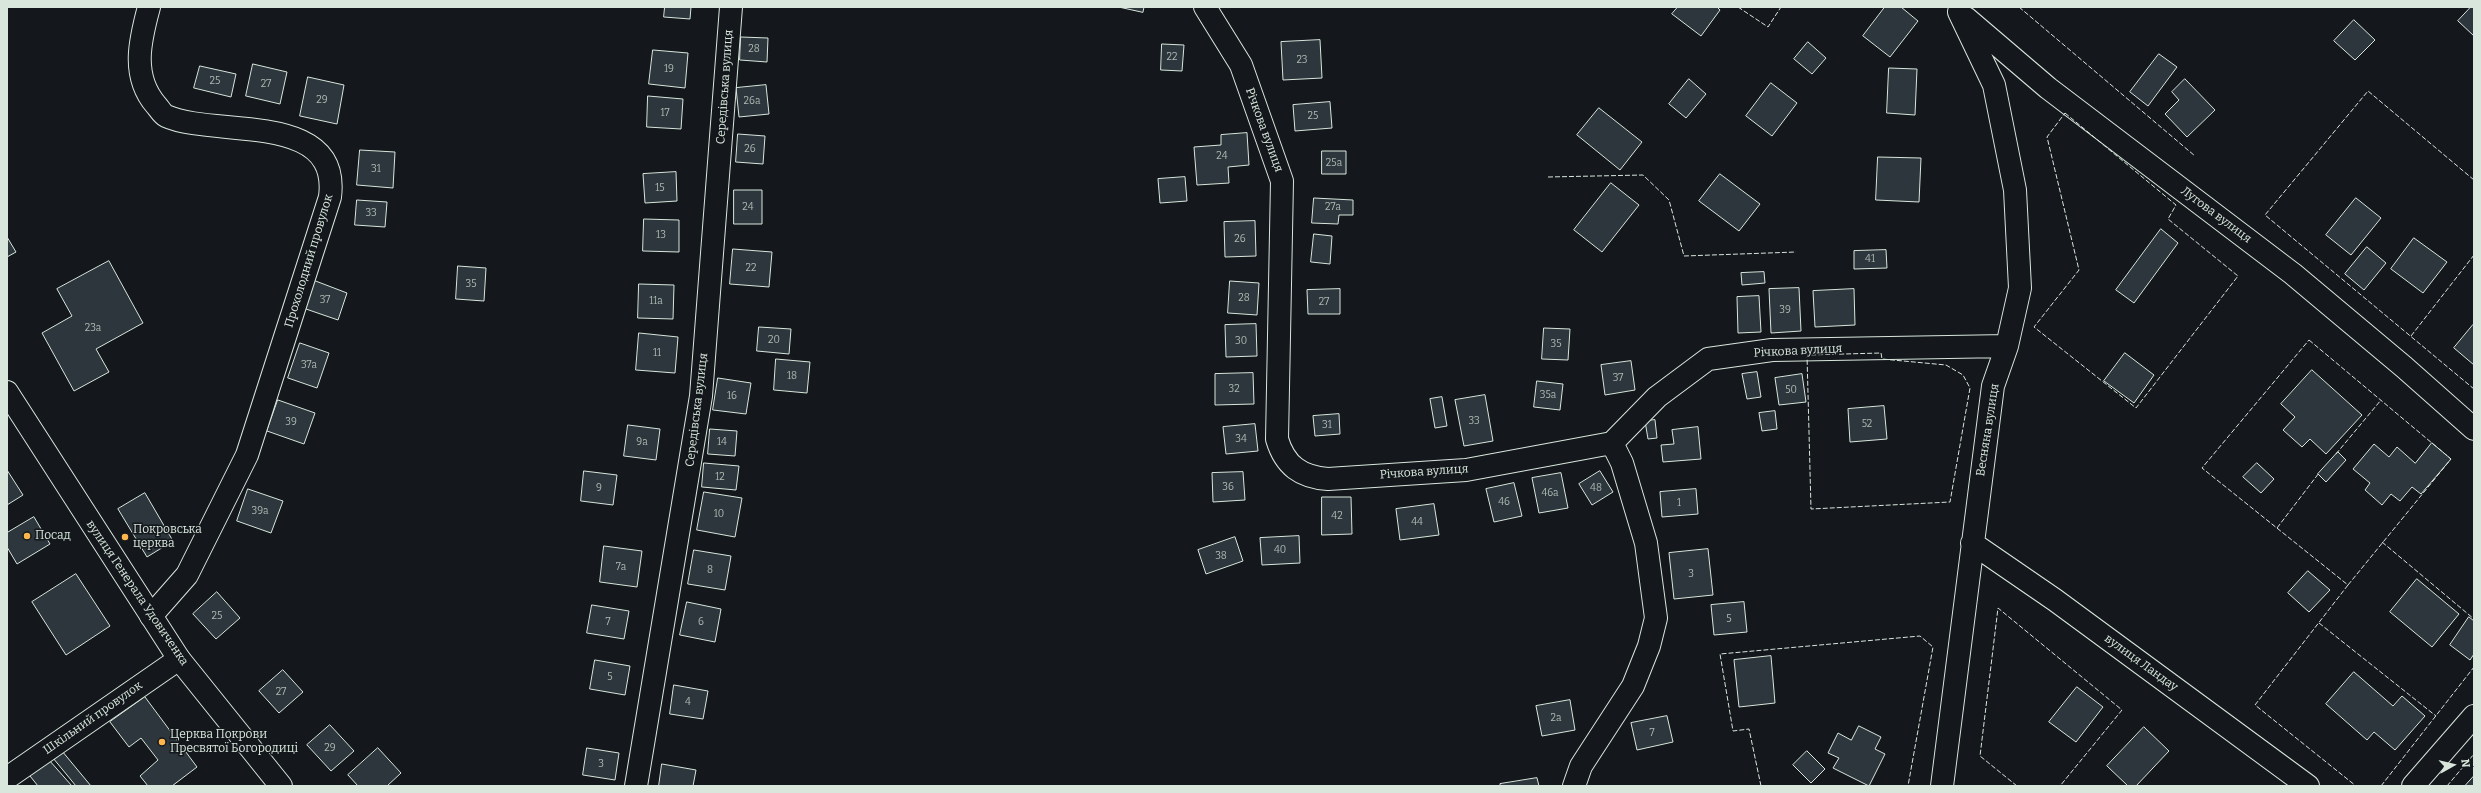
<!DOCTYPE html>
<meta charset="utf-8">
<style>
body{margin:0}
#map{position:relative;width:2481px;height:793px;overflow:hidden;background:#14181c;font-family:Bitter,serif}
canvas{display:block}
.frame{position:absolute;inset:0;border:8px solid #d8e6dc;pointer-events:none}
.north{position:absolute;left:2433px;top:745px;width:40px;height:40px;-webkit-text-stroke:3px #14181c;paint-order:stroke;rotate:82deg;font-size:11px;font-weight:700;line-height:16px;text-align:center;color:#d8e6dc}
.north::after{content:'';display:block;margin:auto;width:14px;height:18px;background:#d8e6dc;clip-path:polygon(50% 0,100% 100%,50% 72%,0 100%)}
</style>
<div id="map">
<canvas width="2481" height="793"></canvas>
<div class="frame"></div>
<div class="north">N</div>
</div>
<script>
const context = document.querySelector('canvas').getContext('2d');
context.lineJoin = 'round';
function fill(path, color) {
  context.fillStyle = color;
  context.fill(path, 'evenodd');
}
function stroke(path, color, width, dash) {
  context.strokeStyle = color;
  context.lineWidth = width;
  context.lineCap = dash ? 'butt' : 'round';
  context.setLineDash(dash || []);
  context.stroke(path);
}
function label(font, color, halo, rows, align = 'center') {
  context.font = font + ' Bitter,serif';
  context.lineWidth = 3;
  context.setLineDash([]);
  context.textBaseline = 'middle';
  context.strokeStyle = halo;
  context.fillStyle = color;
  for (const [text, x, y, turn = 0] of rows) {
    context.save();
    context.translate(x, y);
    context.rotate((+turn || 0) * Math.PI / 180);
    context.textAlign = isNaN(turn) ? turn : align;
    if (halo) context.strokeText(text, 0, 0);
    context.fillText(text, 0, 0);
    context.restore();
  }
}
const building = new Path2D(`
 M665 7H691L690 19 664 17Z
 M1119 7H1144L1143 12Z
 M1678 7H1717L1720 10 1701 36 1672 14Z
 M1885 7H1901L1918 21 1890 57 1863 36Z
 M2471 7H2474V36L2458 21Z
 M2354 20 2375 40 2355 60 2334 41Z
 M741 37 768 38 767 62 740 60Z
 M1320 40 1322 78 1283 80 1281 42Z
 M1808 42 1826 58 1812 74 1794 59Z
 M1162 44 1184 45 1182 71 1161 70Z
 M653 50 688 53 685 88 649 84Z
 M2159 54 2177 67 2148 106 2130 92Z
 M253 64 287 72 280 104 246 96Z
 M200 66 236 74 231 97 194 88Z
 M1889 68 1917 69 1915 115 1887 113Z
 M308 77 344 85 337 124 300 116Z
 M1689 79 1706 94 1686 118 1669 104Z
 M2185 79 2215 110 2187 137 2165 114 2179 100 2172 92Z
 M1771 83 1797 103 1772 136 1746 116Z
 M766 85 769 114 739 117 736 88Z
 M648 96 683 99 681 129 647 127Z
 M1330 102 1332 128 1295 131 1293 105Z
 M1599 108 1642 142 1620 170 1577 135Z
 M1247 133 1249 165 1228 167 1229 183 1197 185 1194 147 1221 145V135Z
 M738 134 765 136 763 164 736 162Z
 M360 150 395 152 393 188 357 185Z
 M1322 151H1346V174H1322Z
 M1878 157 1921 158 1919 202 1876 200Z
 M676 172 677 201 645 203 643 174Z
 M1720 174 1760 204 1739 231 1699 201Z
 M1185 177 1187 201 1160 203 1158 179Z
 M1611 183 1639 205 1602 252 1574 230Z
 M734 190H762V224H734Z
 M1314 198 1353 200V215H1339L1338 224 1312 223Z
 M2356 198 2381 218 2351 255 2326 235Z
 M357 200 387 202 385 227 355 225Z
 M644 219 679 220V252L643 251Z
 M1255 221 1256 256 1225 257 1224 222Z
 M2161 229 2178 243 2134 303 2116 290Z
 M1314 234 1332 236 1330 264 1311 262Z
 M7 237 16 252 7 257Z
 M2414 238 2447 262 2423 293 2391 269Z
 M2367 247 2386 263 2364 290 2345 274Z
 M733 249 772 252 769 287 730 284Z
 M1886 250 1887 268 1854 269V251Z
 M109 261 143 323 96 349 109 372 74 391 42 333 72 316 57 289Z
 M458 266 486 268 484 301 456 299Z
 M1764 272 1765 283 1742 285 1741 273Z
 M313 280 347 293 338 320 303 308Z
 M1230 281 1259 283 1257 315 1228 313Z
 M639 284 674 285 673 319 638 318Z
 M1799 288 1801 331 1771 333 1769 289Z
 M1340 289V314H1308L1307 290Z
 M1854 289 1855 325 1815 327 1813 291Z
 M1759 296 1761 332 1738 333 1737 297Z
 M1256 324 1257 356 1226 357 1225 325Z
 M2473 325 2474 326V365L2454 348Z
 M759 327 791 329 789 354 757 351Z
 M1544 328 1570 329 1568 360 1542 359Z
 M639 333 678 337 675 373 636 370Z
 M300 343 329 353 317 388 288 378Z
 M2125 353 2154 375 2134 403 2104 381Z
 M776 359 810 362 807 393 774 390Z
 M1631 361 1635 390 1605 395 1601 365Z
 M2312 370 2362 415 2326 454 2310 439 2302 447 2283 430 2295 417 2281 404Z
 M1757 372 1761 397 1747 399 1742 374Z
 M1253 373 1254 404 1215 405V374Z
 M1802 374 1806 402 1779 405 1775 378Z
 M718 378 751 383 746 414 713 410Z
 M1537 381 1563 384 1560 410 1534 407Z
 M1485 395 1493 441 1464 446 1455 400Z
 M1442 397 1447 426 1435 428 1430 399Z
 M278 400 315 413 304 444 267 431Z
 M1884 406 1887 439 1850 442 1848 409Z
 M1775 411 1777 429 1762 431 1759 413Z
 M1339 414 1340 434 1315 436 1313 416Z
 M1655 420 1657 438 1648 439 1645 421Z
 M1255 424 1258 451 1226 454 1223 427Z
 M628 425 660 429 656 460 624 456Z
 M1698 427 1701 459 1663 462 1661 445 1674 444 1672 430Z
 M710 429 737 431 735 456 708 454Z
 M2432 443 2451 459 2421 494 2412 487 2400 501 2391 494 2382 505 2365 490 2370 483 2353 469 2374 444 2389 457 2397 447 2415 463Z
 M2338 452 2346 460 2326 482 2318 474Z
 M704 463 739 466 736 490 702 487Z
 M2257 463 2274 479 2261 493 2243 477Z
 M7 470 23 495 7 505Z
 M584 471 617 475 613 505 581 501Z
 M1600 471 1613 492 1592 505 1579 484Z
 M1243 472 1245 500 1213 502 1212 473Z
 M1561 473 1568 508 1539 513 1532 478Z
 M1514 483 1522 516 1494 522 1486 489Z
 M248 489 283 501 271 533 237 521Z
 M1696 489 1698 514 1662 517 1660 492Z
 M704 492 742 498 735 537 697 530Z
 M145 493 173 541 147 557 118 509Z
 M1322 497H1351L1352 534 1322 535Z
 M1434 504 1439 535 1400 540 1396 509Z
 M34 517 50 544 17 564 7 547V533Z
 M1299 536 1300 563 1262 565 1260 538Z
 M1235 537 1243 561 1206 574 1198 550Z
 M604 546 642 551 637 587 600 582Z
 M1708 549 1713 595 1674 599 1669 553Z
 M694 550 731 556 725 590 688 584Z
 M2308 571 2330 590 2309 612 2288 593Z
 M76 574 110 626 66 655 32 602Z
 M2417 579 2459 614 2432 647 2390 612Z
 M217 592 240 618 216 639 193 614Z
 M687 602 721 609 715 642 680 635Z
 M1744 602 1747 632 1714 635 1711 605Z
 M592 605 629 611 624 639 587 633Z
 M2469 617 2474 621V654L2470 660 2450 645Z
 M1771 656 1775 703 1739 707 1734 660Z
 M595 660 630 666 625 695 590 689Z
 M283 670 303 692 279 713 259 691Z
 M2354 672 2393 706 2402 696 2425 716 2395 750 2374 732 2367 740 2326 704Z
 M674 685 708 691 703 719 670 714Z
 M2077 687 2103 707 2076 742 2049 722Z
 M145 697 197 767 172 786H148L140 776 158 760 141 738 129 747 110 722Z
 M1570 700 1575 730 1542 736 1536 706Z
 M1667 716 1673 742 1637 750 1631 723Z
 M330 725 354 751 331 771 307 745Z
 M1859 726 1881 737 1875 749 1885 754 1869 786 1833 768 1839 758 1828 753 1838 733 1851 740Z
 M2144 727 2169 751 2136 786H2128L2107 766Z
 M378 748 401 773 387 786H358L348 775Z
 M587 748 619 753 615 780 583 775Z
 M62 751 91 786H76L53 758Z
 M1807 751 1825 769 1811 783 1793 765Z
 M49 760 72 786H38L30 776Z
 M662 764 696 770 693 786H659Z
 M2474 776V786H2465Z
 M1537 778 1539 786H1500V784Z`);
const minor = new Path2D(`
 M149 7C140 40 131 76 156 105 159 108 162 114 166 116 214 138 341 110 330 197L247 455 187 575 151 616
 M1205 7 1241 65 1282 181 1277 439C1285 466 1301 477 1328 479L1466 470 1612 443 1657 397 1708 359 1772 350 2007 346
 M1966 18 2048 88 2293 274 2404 367 2474 429
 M1972 543 2055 600 2308 786
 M7 778 179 659
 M636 786 701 396 731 7
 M1574 786 1581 766 1633 686 1649 646 1656 618 1646 543 1622 463 1612 443
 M1942 786 1993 386 2007 346 2020 288 2015 190 1994 85 1959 12
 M2413 786 2474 716`);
const major = new Path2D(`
 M7 392 179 659 281 786`);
const fence = new Path2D(`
 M1738 7 1768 27 1781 7
 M2019 7 2195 156
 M2065 113 2176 205 2168 219 2238 276 2136 408 2034 327 2079 270 2047 137Z
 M1548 177 1643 175 1669 200 1684 256 1796 252
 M2474 180 2368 91 2265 215 2474 389
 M2411 336 2474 255
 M2309 340 2451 459 2348 585 2202 468Z
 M1881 353 1882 359 1946 365 1963 375 1970 388 1950 502 1811 509 1807 355Z
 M2336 454 2381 400
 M2277 528 2319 473
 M2382 542 2474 619
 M2348 585 2255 705 2356 786
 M2319 623 2436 716
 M1761 786 1749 729 1733 731 1720 654 1920 636 1933 647 1908 786
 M2017 786 1980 756 1998 608 2122 710 2060 786
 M2381 786 2474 667
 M2447 786 2474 754`);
const markers = [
 [27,536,4,"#ffb74d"],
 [125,537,4,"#ffb74d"],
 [162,742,4,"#ffb74d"]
];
const numberNames = [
 ["28",754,49],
 ["22",1172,57],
 ["23",1302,60],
 ["19",669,69],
 ["25",215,81],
 ["27",266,84],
 ["29",322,100],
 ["26а",752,101],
 ["17",665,113],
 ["25",1313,116],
 ["26",750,149],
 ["24",1222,156],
 ["25а",1334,163],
 ["31",376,169],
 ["15",660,188],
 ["24",748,207],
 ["27а",1333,207],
 ["33",371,213],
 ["13",661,235],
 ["26",1240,239],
 ["41",1870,259],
 ["22",751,268],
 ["35",471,284],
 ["28",1244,298],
 ["37",325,300],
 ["11а",656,301],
 ["27",1324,302],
 ["39",1785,310],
 ["23а",93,328],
 ["20",774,340],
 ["30",1241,341],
 ["35",1556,344],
 ["11",657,353],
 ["37а",309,365],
 ["18",792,376],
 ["37",1618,378],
 ["32",1234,389],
 ["50",1791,390],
 ["35а",1548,395],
 ["16",732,396],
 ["33",1474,421],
 ["39",291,422],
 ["52",1867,424],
 ["31",1327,425],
 ["34",1241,439],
 ["9а",642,442],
 ["14",722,442],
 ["12",720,477],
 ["36",1228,487],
 ["9",599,488],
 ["48",1596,488],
 ["46а",1550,493],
 ["46",1504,502],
 ["1",1679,503],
 ["39а",260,511],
 ["10",719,514],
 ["42",1337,516],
 ["44",1417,522],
 ["40",1280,550],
 ["38",1221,556],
 ["7а",621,567],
 ["8",710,570],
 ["3",1691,574],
 ["25",217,616],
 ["5",1729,619],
 ["7",608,622],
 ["6",701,622],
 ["5",610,677],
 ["27",281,692],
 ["4",688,702],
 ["2а",1556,718],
 ["7",1652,733],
 ["29",330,748],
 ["3",601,764]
];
const streetNames = [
 ["Середівська вулиця",725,87,-86],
 ["Річкова вулиця",1264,130,70],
 ["Лугова вулиця",2216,215,37],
 ["Прохолодний провулок",309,261,-73],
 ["Річкова вулиця",1798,351,-3],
 ["Середівська вулиця",697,410,-83],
 ["Весняна вулиця",1988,430,-81],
 ["Річкова вулиця",1424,472,-4],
 ["вулиця Генерала Удовиченка",137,593,56],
 ["вулиця Ландау",2141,663,36],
 ["Шкільний провулок",93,718,-35]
];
const poiNames = [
 ["Покровська",133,530],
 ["церква",133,544],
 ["Посад",35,536],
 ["Церква Покрови",170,735],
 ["Пресвятої Богородиці",170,749]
];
fill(building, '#2c363c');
stroke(building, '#d8e6dc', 1);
stroke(minor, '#d8e6dc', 24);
stroke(major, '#d8e6dc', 24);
stroke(minor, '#14181c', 22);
stroke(major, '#14181c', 22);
stroke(fence, '#d8e6dc', 1, [5, 2]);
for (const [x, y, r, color] of markers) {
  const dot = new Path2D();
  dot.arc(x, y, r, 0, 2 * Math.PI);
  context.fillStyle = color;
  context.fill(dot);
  stroke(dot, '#14181c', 1.5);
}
label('10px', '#adbab4', null, numberNames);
label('12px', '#d8e6dc', '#14181c', streetNames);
label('12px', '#d8e6dc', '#14181c', poiNames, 'left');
</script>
